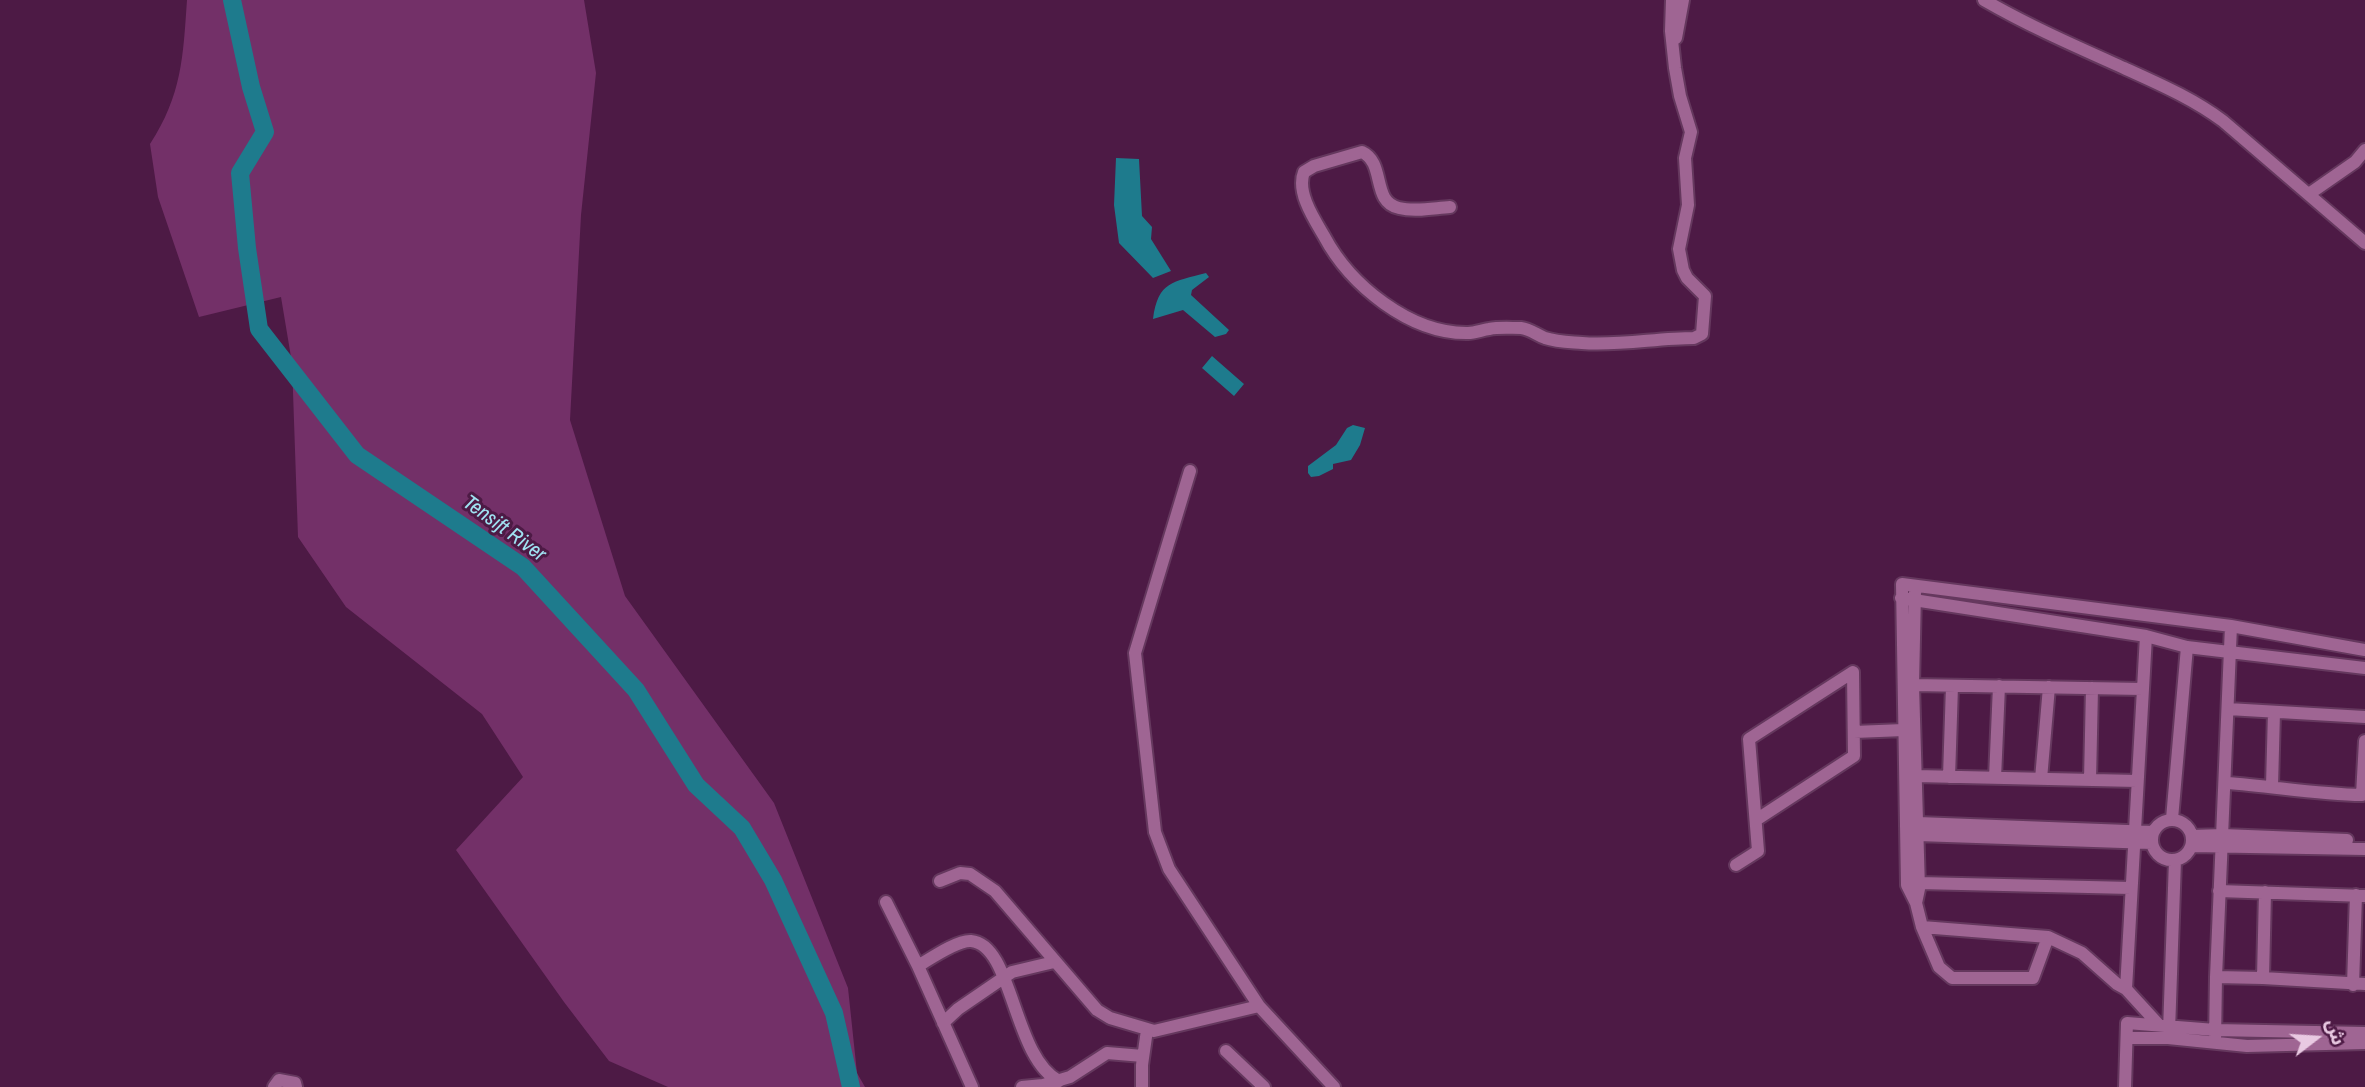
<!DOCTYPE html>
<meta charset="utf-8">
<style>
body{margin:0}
#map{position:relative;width:2365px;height:1087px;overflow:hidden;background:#4d1a45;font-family:"Archivo Narrow","Noto Sans Arabic",sans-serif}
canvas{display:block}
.north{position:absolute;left:2281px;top:1003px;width:70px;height:70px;-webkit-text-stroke:5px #4d1a45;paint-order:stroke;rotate:73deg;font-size:19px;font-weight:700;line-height:28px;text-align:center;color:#e9c9e2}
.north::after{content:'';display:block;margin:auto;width:24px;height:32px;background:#e9c9e2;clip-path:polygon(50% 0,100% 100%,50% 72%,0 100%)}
</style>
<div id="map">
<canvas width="2365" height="1087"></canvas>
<div class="north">ش</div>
</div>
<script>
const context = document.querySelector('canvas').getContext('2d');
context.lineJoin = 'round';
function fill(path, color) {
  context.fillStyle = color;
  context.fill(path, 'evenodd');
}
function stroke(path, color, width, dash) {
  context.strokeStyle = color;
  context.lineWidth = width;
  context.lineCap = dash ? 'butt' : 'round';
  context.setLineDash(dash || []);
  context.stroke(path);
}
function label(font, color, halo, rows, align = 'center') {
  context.font = font + ' "Archivo Narrow",sans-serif';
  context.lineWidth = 6;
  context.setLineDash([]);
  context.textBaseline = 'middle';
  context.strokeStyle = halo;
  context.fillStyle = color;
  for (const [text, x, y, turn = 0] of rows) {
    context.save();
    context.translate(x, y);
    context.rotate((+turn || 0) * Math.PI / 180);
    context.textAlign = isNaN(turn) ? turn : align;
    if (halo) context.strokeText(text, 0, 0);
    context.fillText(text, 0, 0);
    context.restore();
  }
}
const green = new Path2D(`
 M187 0H584L596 73 581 215 570 420 625 596 774 803 848 988 857 1073 865 1087H668L609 1061 564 1002 456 850 523 777 482 714 346 607 298 537 292 363 281 297 199 317 158 197 150 144C182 95 183 57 187 0Z`);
const water = new Path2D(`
 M1116 158 1139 159 1142 216 1152 227 1151 239 1171 271 1153 278 1119 243 1114 205Z
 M1206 273 1209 277 1192 290 1191 295 1229 330 1226 334 1215 337 1183 310 1153 319C1158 281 1173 282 1206 273Z
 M1212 356 1244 384 1234 396 1202 368Z
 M1353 425 1365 428 1360 445 1351 460 1333 464V469L1319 476 1311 477 1308 473V466L1336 445 1347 428Z`);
const river = new Path2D(`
 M232 0 251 87 265 132 240 173 247 248 259 329 357 455 523 567 636 690 696 785 742 828 773 880 834 1013 851 1087`);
const minor = new Path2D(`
 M1984 0C2029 26 2077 47 2124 68 2159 84 2192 98 2223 121L2365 243
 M1676 38 1683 0
 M2309 194 2355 162 2365 150
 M1450 207C1434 208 1415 212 1399 208 1371 202 1386 163 1362 152L1314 166 1304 172C1296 192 1314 219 1324 236 1350 285 1410 334 1468 333 1475 333 1482 330 1489 329 1499 327 1510 328 1521 328 1530 329 1537 335 1545 338 1557 342 1570 342 1582 343 1619 346 1657 338 1694 338L1702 334 1705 296 1687 278 1683 270 1679 249 1688 205 1685 158 1691 132 1680 96 1675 68 1671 31 1672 0
 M1190 471 1135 653 1155 832 1169 869 1259 1006 1334 1087
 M1915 592 1913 685 1919 889 1916 903
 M1901 598 2146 636 2187 647 2365 668
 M1913 685 2143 689
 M2228 709 2365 717
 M1854 732 1904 730 1911 732
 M1916 776 2137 781
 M1949 777 1952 686
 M1995 778 1999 686
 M2041 779 2049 687
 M2090 780 2092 688
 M2226 783C2271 786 2316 794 2362 795L2365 741
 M2272 786 2274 712
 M2172 819 2187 647
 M2152 840a20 20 0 1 1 40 0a20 20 0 1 1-40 0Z
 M1918 823 2153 832
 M1918 835 2152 843
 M2192 836 2223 835 2347 840
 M2192 846 2365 849
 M1736 865 1758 851 1749 739 1853 672 1854 756 1756 820
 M940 881 960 873 970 874 995 891 1097 1010 1110 1018 1154 1031 1259 1006
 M1919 883 2131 888
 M2219 891 2365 896
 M886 902 918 966 972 1087
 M1922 927 2048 937 2082 953 2117 984 2126 989 2158 1024
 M2048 937 2033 978H1952L1939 967 1922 927 1916 903 1907 885 1902 584 2231 626 2365 650
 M918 966C930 959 957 940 971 941 1013 944 1013 1058 1059 1081
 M2216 977 2263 978 2365 984
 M2263 978 2265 892
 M2353 985 2356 895
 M2126 989 2146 636
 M943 1023 958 1009 1012 972 1054 962
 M2169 1031 2175 860
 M2127 1038H2168L2247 1046 2365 1043
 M2215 1042 2216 977 2231 626
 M1226 1051 1264 1087
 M274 1087 279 1080 295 1083 296 1087
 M1022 1087 1043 1085 1070 1077 1107 1053 1143 1056
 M1142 1087V1065L1147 1030
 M2125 1087 2127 1023 2215 1030 2365 1033`);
const waterNames = [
 ["Tensift River",504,529,36]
];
fill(green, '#733068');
fill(water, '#1e7b8d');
stroke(river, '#1e7b8d', 18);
stroke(minor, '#65385e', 16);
stroke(minor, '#9f6593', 12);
label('italic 21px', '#a0e2f2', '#4d1a45', waterNames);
</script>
